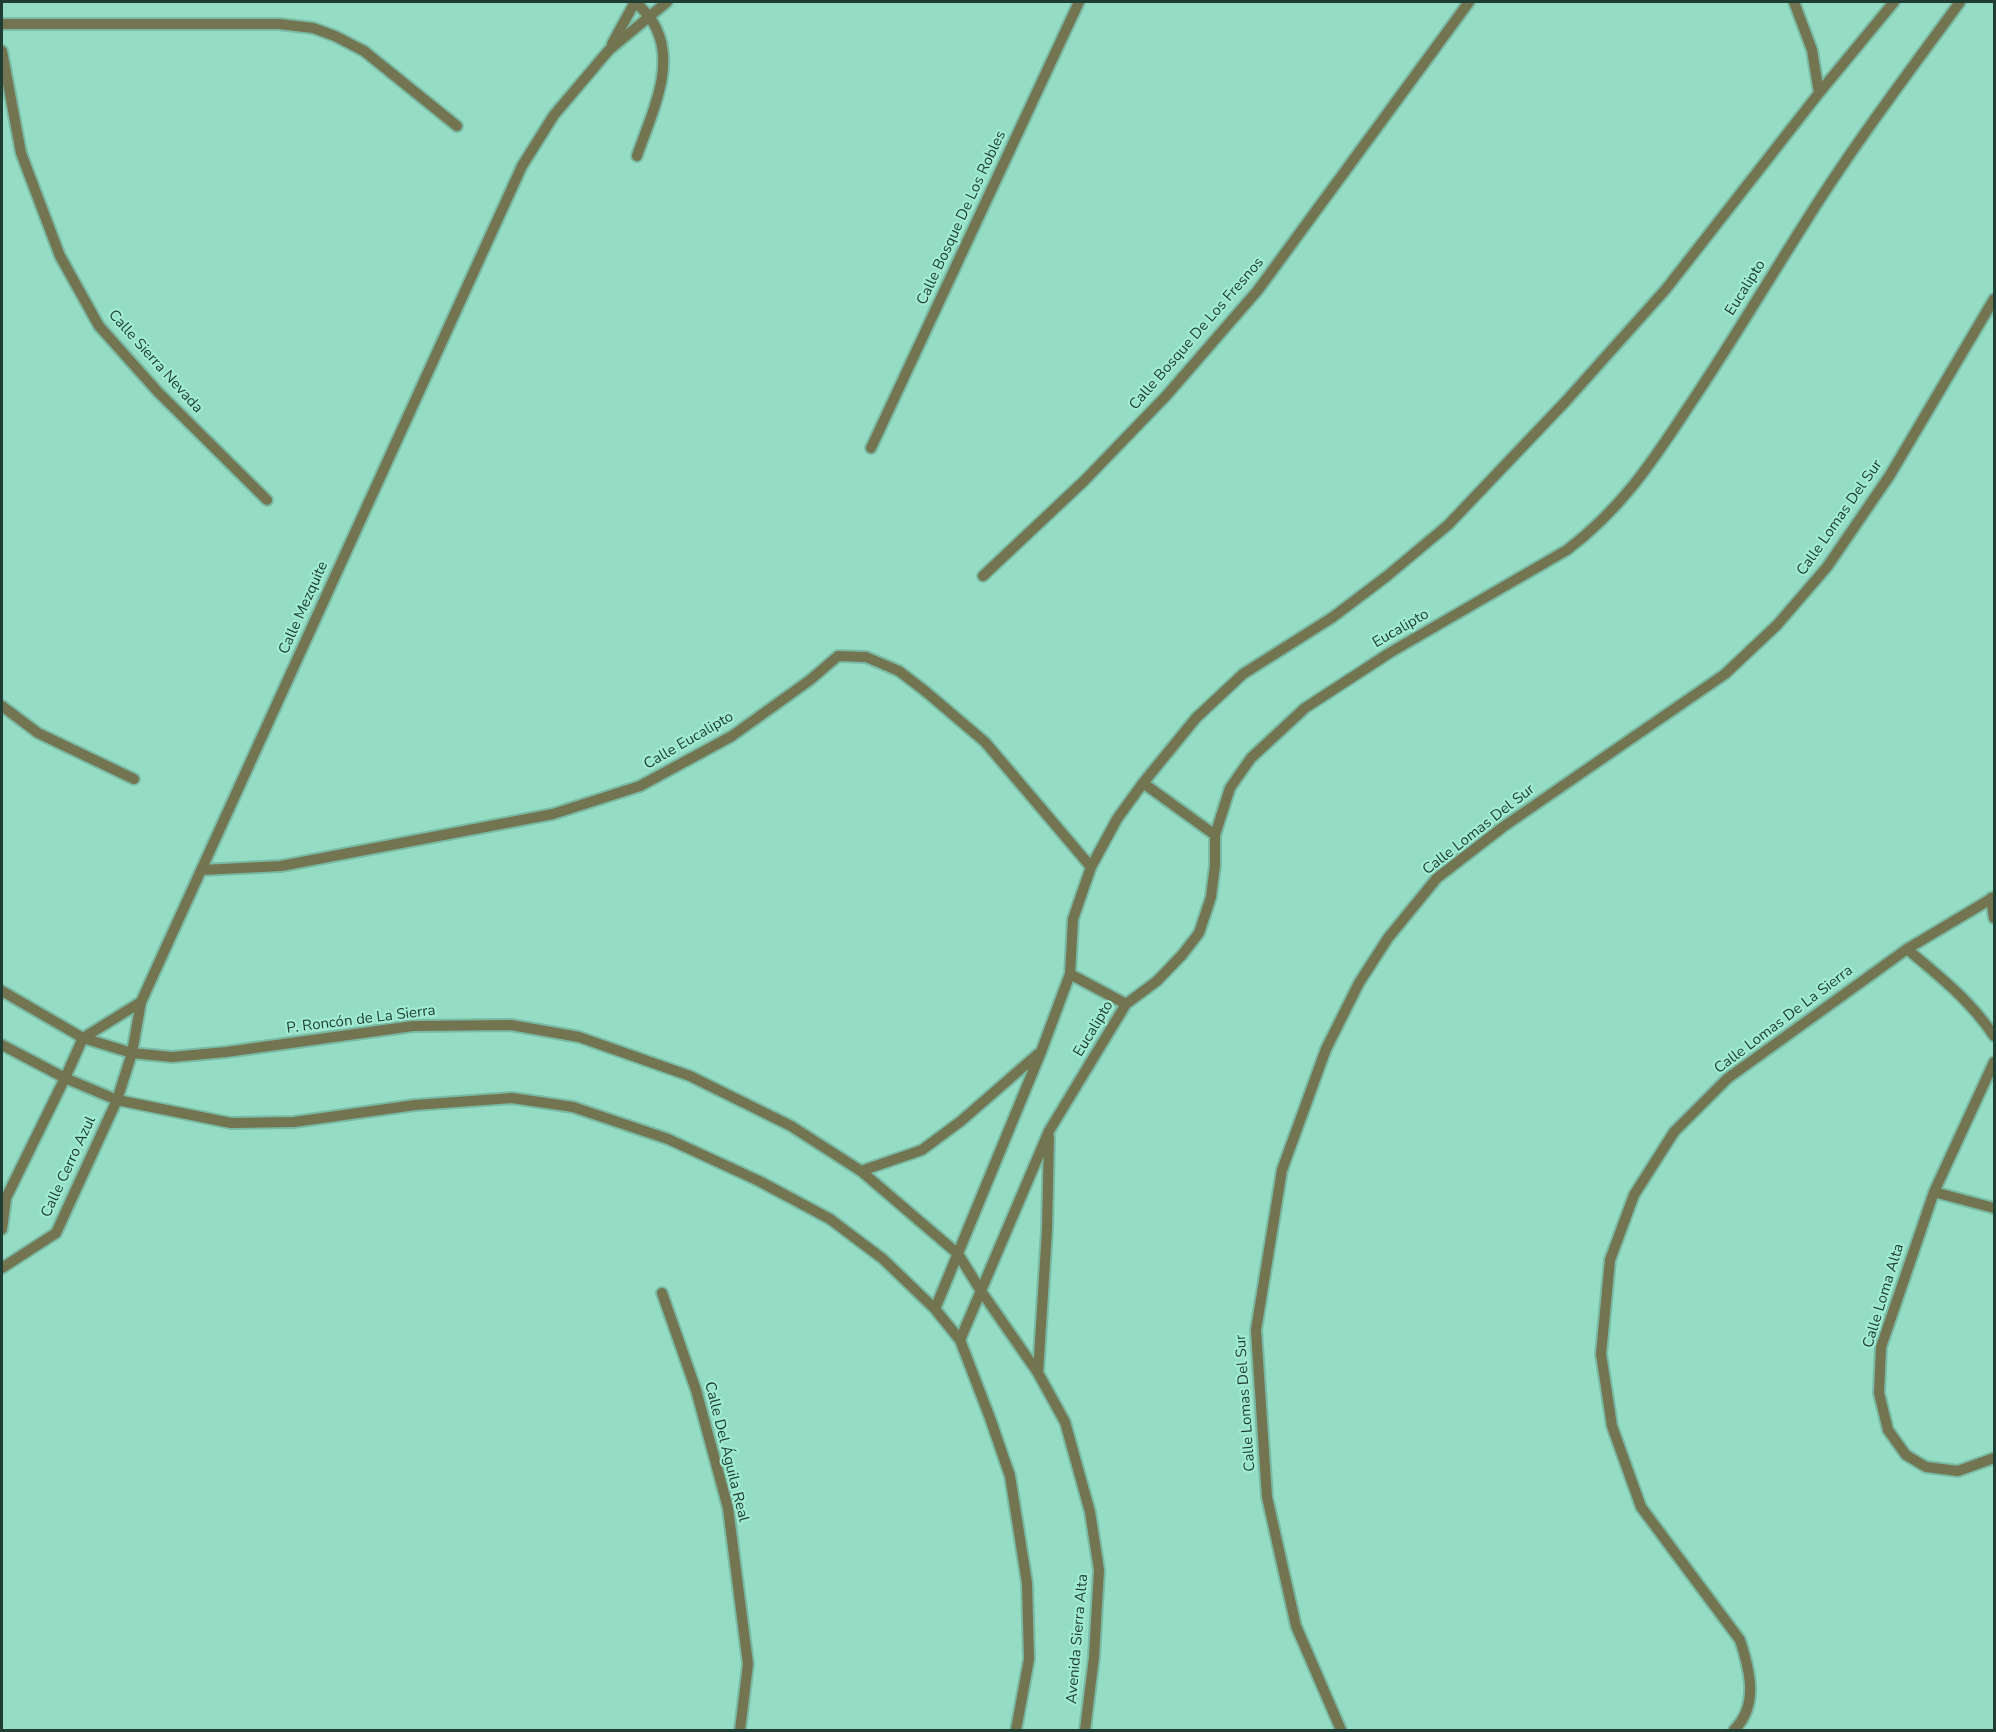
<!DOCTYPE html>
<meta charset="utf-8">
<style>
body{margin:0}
#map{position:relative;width:1996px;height:1732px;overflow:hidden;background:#94ddc4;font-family:"Nunito Sans",sans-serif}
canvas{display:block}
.frame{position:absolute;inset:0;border:3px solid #1f3d33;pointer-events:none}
</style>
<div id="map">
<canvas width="1996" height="1732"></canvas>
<div class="frame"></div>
</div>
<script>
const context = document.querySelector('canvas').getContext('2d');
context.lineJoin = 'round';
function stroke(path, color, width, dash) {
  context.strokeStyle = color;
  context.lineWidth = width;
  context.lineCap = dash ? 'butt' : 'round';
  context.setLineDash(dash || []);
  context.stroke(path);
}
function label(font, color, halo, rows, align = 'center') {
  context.font = font + ' "Nunito Sans",sans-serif';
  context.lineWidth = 4.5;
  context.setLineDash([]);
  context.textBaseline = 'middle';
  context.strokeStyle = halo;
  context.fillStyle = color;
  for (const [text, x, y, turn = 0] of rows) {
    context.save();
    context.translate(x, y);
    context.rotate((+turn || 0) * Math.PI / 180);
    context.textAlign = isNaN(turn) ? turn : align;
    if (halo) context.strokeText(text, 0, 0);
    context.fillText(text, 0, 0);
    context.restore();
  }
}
const minor = new Path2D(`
 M636 2C643 10 651 17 656 28 676 68 650 117 637 156
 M1794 2 1812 50 1819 93
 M2 24H279L313 28 335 36 364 51 457 126
 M612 44 635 2
 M2 51 21 153 60 256 99 326 158 392 267 500
 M871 448 1079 2
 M983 576 1084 481 1166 396 1258 290 1469 2
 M2 706 38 733 134 779
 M1143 783 1215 835
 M202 870 281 866 553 814 640 786 732 736 810 680 838 656 866 657 899 671 925 691 985 742 1091 867
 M1991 898 1994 918
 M1907 949C1939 976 1971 1001 1994 1036
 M1070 974 1126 1004
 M2 991 83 1038 132 1053 172 1057 226 1052 413 1026 511 1025 579 1037 690 1076 791 1126 861 1171 958 1254 981 1291 1038 1373 1065 1422 1090 1512 1099 1570 1094 1657 1085 1730
 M2 1045 65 1078 117 1100 231 1123 294 1122 415 1105 512 1098 573 1107 668 1139 759 1181 830 1219 883 1259 935 1309 960 1340 990 1418 1010 1476 1027 1583 1029 1659 1016 1730
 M1994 1062 1934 1192 1881 1347 1879 1393 1888 1430 1906 1455 1926 1467 1958 1471 1994 1458
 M861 1171 922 1150 961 1121 1038 1054
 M1934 1192 1994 1208
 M2 1229 6 1198 65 1078 83 1038 141 1002
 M2 1268 56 1233 117 1100 132 1053 141 1002 522 166 554 115 609 50 667 2
 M662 1293 696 1390 728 1508 748 1664 740 1730
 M935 1309 1041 1052 1070 974 1073 919 1091 867 1117 819 1143 783 1196 718 1243 674 1333 617 1387 576 1448 525 1566 401 1666 289 1819 93 1894 2
 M960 1340 1049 1131 1126 1004 1157 981 1182 955 1199 933 1211 897 1215 865V835L1230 788 1251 758 1305 708 1391 652 1567 550C1620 510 1651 464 1687 409 1727 350 1763 289 1801 229 1850 150 1906 76 1960 2
 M1038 1373 1047 1230 1049 1137
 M1341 1730 1296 1626 1267 1497 1256 1330 1282 1170 1326 1049 1359 983 1388 938 1437 878 1503 827 1725 674 1777 625 1827 567 1890 475 1994 299
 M1734 1730C1759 1705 1750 1671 1740 1640L1641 1507 1612 1426 1601 1354 1610 1260 1634 1195 1674 1132 1728 1078 1907 949 1994 897`);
const streetNames = [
 ["Calle Bosque De Los Robles",962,218,-65],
 ["Eucalipto",1746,288,-58],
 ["Calle Bosque De Los Fresnos",1197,334,-49],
 ["Calle Sierra Nevada",155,362,48],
 ["Calle Lomas Del Sur",1840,518,-55],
 ["Calle Mezquite",304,608,-66],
 ["Eucalipto",1401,629,-30],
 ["Calle Eucalipto",689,741,-30],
 ["Calle Lomas Del Sur",1479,830,-38],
 ["P. Roncón de La Sierra",361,1020,-7],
 ["Calle Lomas De La Sierra",1784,1020,-37],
 ["Eucalipto",1094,1029,-59],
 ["Calle Cerro Azul",69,1167,-65],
 ["Calle Loma Alta",1884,1296,-73],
 ["Calle Lomas Del Sur",1246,1403,-94],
 ["Calle Del Águila Real",726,1452,76],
 ["Avenida Sierra Alta",1078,1639,-85]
];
stroke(minor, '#7abaa4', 14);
stroke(minor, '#737551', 10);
label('15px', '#1f3d33', '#a0ebd1', streetNames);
</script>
